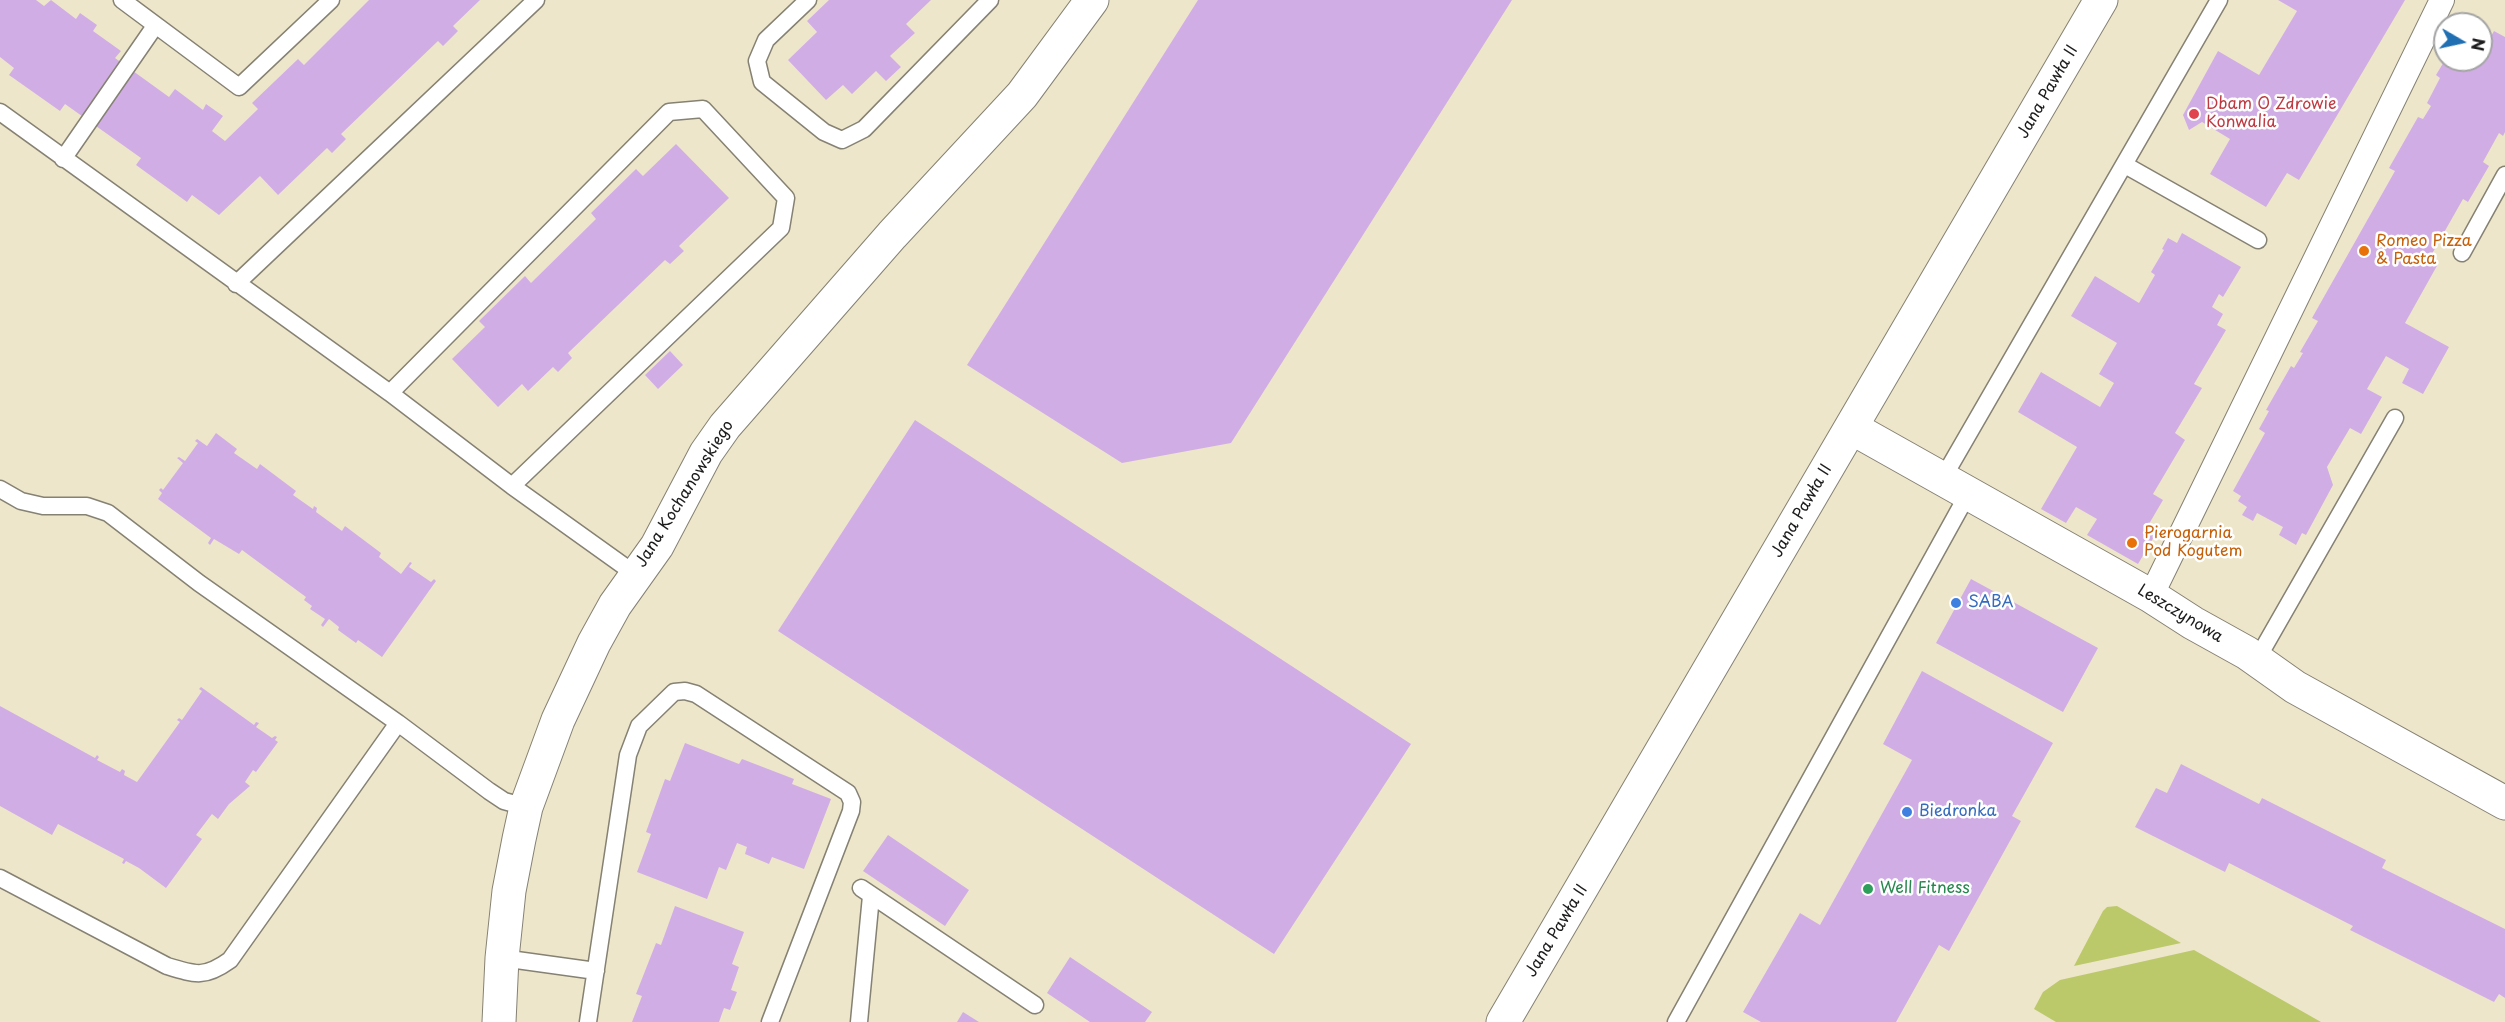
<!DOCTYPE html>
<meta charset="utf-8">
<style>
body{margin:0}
#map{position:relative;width:2505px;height:1022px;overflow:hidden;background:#eee6ca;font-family:"Playpen Sans",sans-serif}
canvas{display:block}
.north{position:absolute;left:2433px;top:12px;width:60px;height:60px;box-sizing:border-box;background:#fff;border:2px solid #a4a4a4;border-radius:50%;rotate:99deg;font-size:16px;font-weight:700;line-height:24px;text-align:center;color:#1c1c1c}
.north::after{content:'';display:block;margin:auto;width:21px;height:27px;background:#1f6fb2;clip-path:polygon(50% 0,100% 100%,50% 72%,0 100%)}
</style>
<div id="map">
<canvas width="2505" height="1022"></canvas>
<div class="north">N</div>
</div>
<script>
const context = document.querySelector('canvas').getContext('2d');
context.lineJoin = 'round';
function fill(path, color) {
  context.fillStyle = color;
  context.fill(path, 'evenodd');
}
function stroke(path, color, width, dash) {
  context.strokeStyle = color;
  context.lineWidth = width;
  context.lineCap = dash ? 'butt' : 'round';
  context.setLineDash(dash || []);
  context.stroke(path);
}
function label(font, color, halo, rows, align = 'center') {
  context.font = font + ' "Playpen Sans",sans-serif';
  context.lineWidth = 5;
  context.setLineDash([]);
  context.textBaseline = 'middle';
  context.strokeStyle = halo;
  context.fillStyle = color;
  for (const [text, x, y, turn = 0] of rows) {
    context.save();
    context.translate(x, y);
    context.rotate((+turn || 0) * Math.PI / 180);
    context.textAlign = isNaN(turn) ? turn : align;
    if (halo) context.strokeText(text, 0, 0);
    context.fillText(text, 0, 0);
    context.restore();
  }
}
const green = new Path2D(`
 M2117 906 2181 943 2074 966 2103 911 2107 907Z
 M2194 950 2321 1022H2056L2034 1009 2043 992 2060 980Z`);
const building = new Path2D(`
 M0 0H36L44 6 51 0 76 19 80 13 97 25 93 31 121 51 115 58 169 97 175 89 203 110 206 104 223 116 212 131 225 141 258 109 252 103 298 59 304 65 369 0H480L453 26 458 31 443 46 438 41 341 134 346 139 332 153 327 148 278 195 260 176 219 215 192 195 187 202 136 165 141 158 65 104 60 111 9 75 14 68 0 57Z
 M829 0H931L906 24 915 33 890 56 901 67 886 81 876 71 852 94 843 85 826 100 788 60 817 32 807 21Z
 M1198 0H1512L1231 443 1122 463 967 365Z
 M2278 0H2405L2299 180 2287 173 2266 207 2210 174 2230 139 2202 122 2189 130 2183 115 2218 51 2259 75 2297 11Z
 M2494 31 2505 37V132L2503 136 2499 133 2483 162 2489 166 2468 202 2463 199 2429 259 2438 264 2405 323 2449 347 2423 394 2402 383 2409 369 2386 356 2367 389 2382 397 2361 434 2350 428 2327 467 2333 485 2306 535 2302 533 2296 545 2279 535 2283 527 2257 513 2253 521 2242 515 2247 507 2238 501 2241 496 2233 491 2265 433 2259 429 2269 411 2266 410 2291 366 2294 368 2303 353 2300 352 2318 321 2312 318 2395 171 2389 168 2418 117 2423 119 2431 106 2427 103 2440 78 2436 75 2445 60H2481V54Z
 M676 144 729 198 679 246 684 251 670 264 665 260 568 353 572 358 558 372 553 367 528 391 522 384 498 407 452 359 485 327 479 321 525 276 531 283 596 219 591 213 636 169 643 176Z
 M2182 233 2241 267 2223 297 2219 294 2212 307 2223 314 2217 325 2226 330 2194 384 2202 388 2175 433 2185 440 2153 494 2163 500 2146 529 2155 535 2138 564 2087 535 2097 519 2076 507 2066 523 2041 509 2077 447 2018 412 2041 372 2100 407 2114 383 2099 374 2117 343 2071 316 2095 276 2139 303 2155 275 2151 272 2164 250 2162 249 2168 238 2177 243Z
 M670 351 683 365 658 389 645 375Z
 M915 420 1411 744 1274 954 778 631Z
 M216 433 237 449 234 453 257 469 260 464 296 491 293 495 313 509 314 506 317 508 316 512 342 531 345 526 381 553 379 557 401 574 410 562 412 563 409 567 431 582 434 579 436 581 382 657 358 640 356 643 338 630 339 627 329 619 323 627 321 625 325 619 310 609 312 606 304 600 306 597 242 550 239 554 214 539 210 545 208 543 211 538 158 499 162 493 159 490 161 488 163 490 183 463 177 458 179 457 185 461 198 443 195 441 197 439 207 446Z
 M1971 579 2098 648 2063 712 1936 643Z
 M1922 671 2053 743 2012 816 2021 821 1949 951 1939 945 1896 1022H1761L1743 1012 1800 913 1820 925 1912 760 1883 744Z
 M201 687 254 725 256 722 259 723 256 727 272 738 275 736 277 737 275 740 278 742 256 772 253 770 245 782 250 786 229 804 218 819 212 814 196 835 202 839 166 888 139 868 126 861 124 864 122 863 124 859 58 824 52 835 0 806V706L95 758 97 755 99 757 97 760 120 772 122 769 125 771 124 775 137 782 180 722 177 720 179 718 182 720 202 691 199 689Z
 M685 743 739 764 742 759 794 779 792 784 831 799 804 869 772 857 769 864 745 854 747 847 737 843 726 870 719 867 707 899 637 872 651 834 646 832 665 779 670 781Z
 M2181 764 2259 804 2262 798 2386 860 2382 868 2505 929V998L2499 994 2494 1002 2350 930 2353 926 2229 863 2225 872 2135 827 2156 788 2167 793Z
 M888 835 969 890 945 926 863 871Z
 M675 906 744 932 732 964 739 967 731 990 737 992 730 1010 724 1008 719 1022H632L642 996 636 994 656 943 661 945Z
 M1070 957 1152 1012 1145 1022H1090L1047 993Z
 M963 1012 979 1022H957Z`);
const service = new Path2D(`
 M122 0 239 87 331 0
 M808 0 766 40 757 61 762 82 824 132 842 140 864 129 990 0
 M0 112 390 393 512 486 635 574
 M63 159 155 26
 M2125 165 2258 240
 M2462 253 2505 175
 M236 284 536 0
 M390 393 669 112 703 109 786 198 781 228 512 486
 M1943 478 2219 0
 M0 489 21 501 43 506H87L108 513 199 583 398 723 489 791 504 801 526 807
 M2256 661 2395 418
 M0 878 167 966C196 975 205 978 230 960L398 723
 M861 888 1035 1005
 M502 958 596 971
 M588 1022 628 755 639 726 674 692 685 691 696 694 848 793 852 802 851 811 770 1022
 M859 1022 871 896
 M1676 1022 1969 492`);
const pedestrian = new Path2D(`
 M2151 596 2442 0`);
const minor = new Path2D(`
 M1852 428 2151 596 2193 623 2247 653 2295 687 2505 803
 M499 1022 502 958 509 891 519 839 526 807 558 720 594 643 615 605 657 546 706 453 725 426 892 235 1022 95 1092 0`);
const tertiary = new Path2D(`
 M1503 1022 2101 0`);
const markers = [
 [2194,114,6,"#e0444e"],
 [2364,251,6,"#e8710a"],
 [2132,543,6,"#e8710a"],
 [1956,603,6,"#3f7fe0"],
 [1907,812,6,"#3f7fe0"],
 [1868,889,6,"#2e9e5b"]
];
const streetNames = [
 ["Jana Pawła II",2048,92,-60],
 ["Jana Kochanowskiego",685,494,-58],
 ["Jana Pawła II",1802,511,-60],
 ["Leszczynowa",2180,614,31],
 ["Jana Pawła II",1557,931,-59]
];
const healthNames = [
 ["Dbam O Zdrowie",2206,105],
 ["Konwalia",2206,123]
];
const foodNames = [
 ["Romeo Pizza",2376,242],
 ["& Pasta",2376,260],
 ["Pierogarnia",2144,534],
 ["Pod Kogutem",2144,552]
];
const shopNames = [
 ["SABA",1968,603],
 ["Biedronka",1919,812]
];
const leisureNames = [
 ["Well Fitness",1880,889]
];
fill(green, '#bbc96b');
fill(building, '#d1ade6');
stroke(service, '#858173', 19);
stroke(pedestrian, '#858173', 26);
stroke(minor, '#858173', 35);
stroke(tertiary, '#858173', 35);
stroke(service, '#fff', 16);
stroke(pedestrian, '#fff', 24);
stroke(minor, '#fff', 33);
stroke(tertiary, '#fff', 33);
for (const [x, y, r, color] of markers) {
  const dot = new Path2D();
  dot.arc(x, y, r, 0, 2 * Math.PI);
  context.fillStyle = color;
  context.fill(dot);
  stroke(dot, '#fff', 2);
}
label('16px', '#1c1c1c', '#fff', streetNames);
label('16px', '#be3a42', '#fff', healthNames, 'left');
label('16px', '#c56008', '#fff', foodNames, 'left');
label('16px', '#366cbe', '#fff', shopNames, 'left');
label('16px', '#27864d', '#fff', leisureNames, 'left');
</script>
